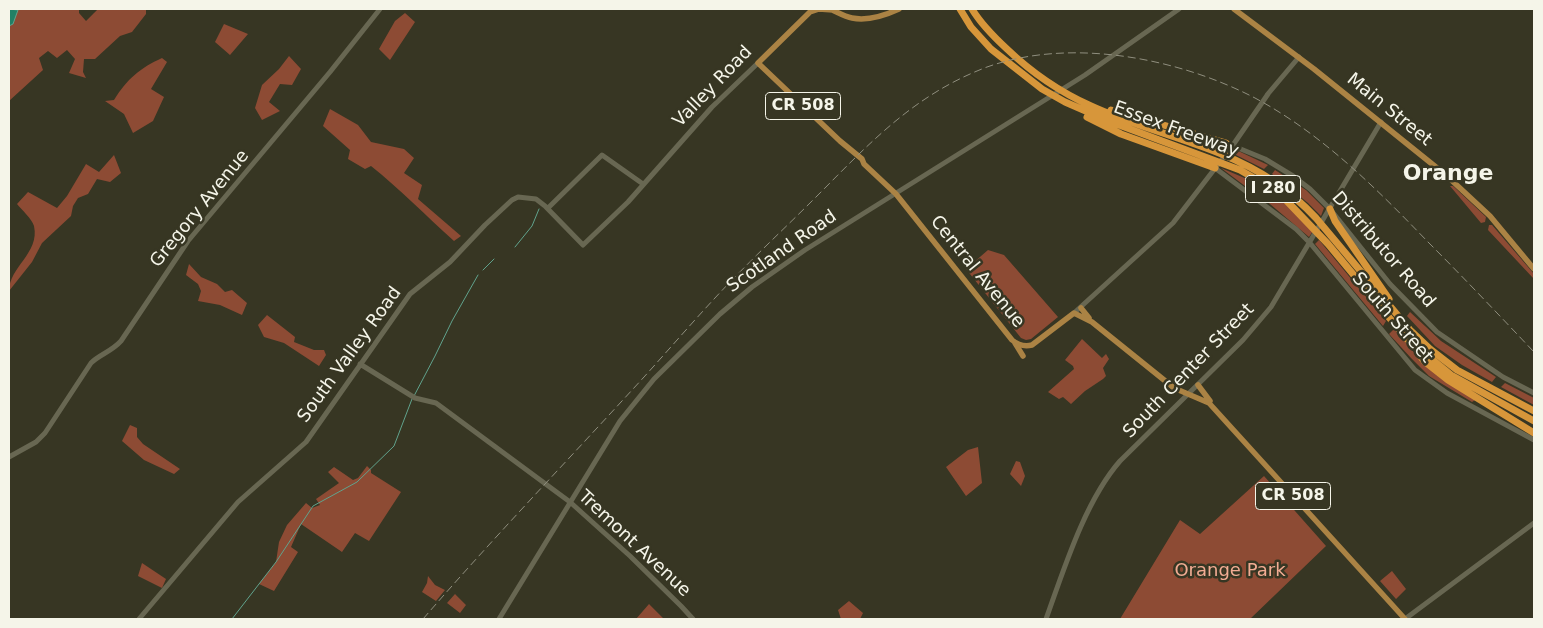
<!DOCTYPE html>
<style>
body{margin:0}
#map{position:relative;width:1543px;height:628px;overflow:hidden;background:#373623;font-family:"DejaVu Sans",sans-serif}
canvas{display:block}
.frame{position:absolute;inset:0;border:10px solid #f5f5e9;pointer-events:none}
</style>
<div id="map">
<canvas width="1543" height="628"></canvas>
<div class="frame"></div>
</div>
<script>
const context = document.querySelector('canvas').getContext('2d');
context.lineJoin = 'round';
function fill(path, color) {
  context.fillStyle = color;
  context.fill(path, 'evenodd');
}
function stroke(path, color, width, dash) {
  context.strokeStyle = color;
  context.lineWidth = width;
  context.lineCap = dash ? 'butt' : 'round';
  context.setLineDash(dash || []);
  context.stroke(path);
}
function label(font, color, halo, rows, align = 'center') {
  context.font = font + ' "DejaVu Sans",sans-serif';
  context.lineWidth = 5;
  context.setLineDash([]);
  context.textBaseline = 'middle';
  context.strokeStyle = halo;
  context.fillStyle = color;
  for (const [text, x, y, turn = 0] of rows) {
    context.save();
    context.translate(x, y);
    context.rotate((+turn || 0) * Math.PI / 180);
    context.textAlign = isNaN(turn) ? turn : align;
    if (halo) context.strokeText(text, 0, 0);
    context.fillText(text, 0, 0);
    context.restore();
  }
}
const green = new Path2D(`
 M9 9H79V13L86 21 98 9H146V14L132 32 120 36 95 59H84L83 72 86 78 69 73 75 59 67 50 57 58 48 51 39 58 43 70 9 101Z
 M405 13 415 22 390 60 379 49 395 21Z
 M224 24 248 34 230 55 215 42Z
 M289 56 301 69 292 85 280 84 269 102 280 111 262 120 255 108 262 85 279 69Z
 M162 58 167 62 151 89 164 97 153 121 133 133 124 114 105 101 114 100C127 79 140 68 162 58Z
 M330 109 358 125 371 142 404 149 414 158 404 173 422 185 418 199 461 236 454 241C426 216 400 189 371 166L365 169 348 159 350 150 323 126Z
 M1234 149 1268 165 1264 169 1232 153Z
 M114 155 121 173 110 182 97 179 88 194 78 198 73 206 71 216 42 243 32 262 9 291C9 267 40 253 34 226 32 219 22 210 17 204L28 192 57 208 67 196 86 164 99 172Z
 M1221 168 1254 182 1249 189Z
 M1275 170 1306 190 1324 208 1321 216 1308 203 1272 174Z
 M1450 186H1453L1486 217 1485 222 1481 223Z
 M1262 187 1292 209 1313 231 1309 237 1257 193Z
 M1489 225H1492L1534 274V279L1488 230Z
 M1319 240 1386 321 1383 326 1315 244Z
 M988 250 1004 255 1058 317 1031 339 1026 340 1021 338 966 269Z
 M189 264 201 277 217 284 225 292 232 290 247 303 242 315 220 305 198 301 201 291 198 284 186 275Z
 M1410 312 1441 341 1496 377 1492 382 1462 365 1435 346 1407 316Z
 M267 315 295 337 294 342 314 350H324L326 355 319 366 284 343 264 337 258 325Z
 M1394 329 1424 364 1477 399 1472 402 1429 376 1411 358 1389 334Z
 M1082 339 1102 358 1106 354 1109 359 1103 368 1106 376 1103 379 1085 391 1071 404 1063 397 1059 399 1048 392 1074 369 1073 366 1065 360Z
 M1505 383 1534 398V405L1501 387Z
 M130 425 137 428V437L143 444 180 469 174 474 144 460 122 441Z
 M978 447 982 483 966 496 946 467 968 450Z
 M1016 461 1020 462 1025 476 1021 486 1010 474Z
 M367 466 371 470V473L401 492 369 541 355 533 342 552 301 524 291 547 298 552 274 591 259 584 276 562 279 542 287 525 306 503 312 508 320 505 316 499 339 483 328 472 334 467 353 480 358 478Z
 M1264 476 1326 546 1250 619H1120L1180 520 1200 534Z
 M142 563 166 579 162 588 138 576Z
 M1392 571 1406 589 1396 599 1380 581Z
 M428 576 435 585 445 590 436 601 422 592 427 583Z
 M455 594 466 605 460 613 447 603Z
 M849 601 863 613 860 619H841L838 610Z
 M649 604 664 619H636Z`);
const water = new Path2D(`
 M9 9 18 10 13 24 9 26Z`);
const stream = new Path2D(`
 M515 247 532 226 539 209
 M483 270 494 259
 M414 396 435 356 452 321 478 275
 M232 619 276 562 313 506 357 482 394 446 412 399`);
const secondary = new Path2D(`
 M1267 95 1299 57
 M1226 143 1265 159 1293 176 1310 189 1330 209 1390 284 1437 332 1503 377 1534 393
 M1215 168 1296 229 1310 243 1415 370 1447 393 1534 440
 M548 208 602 155 643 184
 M1074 313 1173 223 1233 145 1268 94
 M360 364 415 398 436 403 570 502 630 556 681 606 693 619
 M9 457 36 442 45 433 91 363C100 354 111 352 121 341L188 241 330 72 380 9
 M139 619 238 502 306 442 410 294 450 262 485 225 512 200 518 197 536 199 545 206 583 245 628 202 712 107 758 63
 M499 619 620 421 654 379 720 314 752 287 805 250 1085 75 1179 9
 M1046 619C1064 569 1085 501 1120 461L1243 340 1271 307 1381 122
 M1405 619 1534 523`);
const primary = new Path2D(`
 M813 9 758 63 840 141 862 159 864 164 896 194 1012 340C1018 345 1024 347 1032 345L1074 313 1092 322 1174 388 1209 403 1405 619
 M830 9C837 12 845 17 852 18 867 21 886 15 899 9
 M1234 9 1314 69 1447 176 1490 216 1534 269
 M810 12 819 9 833 10
 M1081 308 1089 318
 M1015 343 1023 356
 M1198 385 1210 401`);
const highway = new Path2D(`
 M960 9 971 27 991 49 1042 89 1065 102 1111 122 1240 170 1266 185 1283 197 1328 244 1407 339 1451 375 1534 421
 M972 9C981 24 994 37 1007 49 1032 73 1060 92 1091 106 1149 133 1221 145 1273 181 1289 192 1303 204 1316 218L1410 330 1430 349 1457 370 1534 411
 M1111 110 1226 143
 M1087 117 1121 134 1215 168
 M1330 209 1335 221 1389 299
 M1418 353 1424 361 1448 380 1534 433`);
const rail = new Path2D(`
 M423 619C494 537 570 458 644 377 673 345 702 311 732 280 759 252 787 226 815 198 869 144 913 95 987 67 1071 37 1178 58 1255 98 1322 134 1376 188 1428 242 1464 278 1499 315 1534 352`);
const shields = [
 [803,106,75],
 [1273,189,55],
 [1293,496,75]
];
const shieldNames = [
 ["CR 508",803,106],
 ["I 280",1273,189],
 ["CR 508",1293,496]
];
const streetNames = [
 ["Valley Road",713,87,-46],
 ["Main Street",1389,110,39],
 ["Essex Freeway",1176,130,20],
 ["Gregory Avenue",200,209,-51],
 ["Distributor Road",1383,250,49],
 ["Scotland Road",782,252,-35],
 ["Central Avenue",977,272,51],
 ["South Street",1392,318,49],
 ["South Valley Road",350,355,-54],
 ["South Center Street",1189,371,-46],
 ["Tremont Avenue",634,544,43]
];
const parkNames = [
 ["Orange Park",1230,571]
];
const districtNames = [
 ["Orange",1448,174]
];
fill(green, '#8d4b34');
fill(water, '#228065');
stroke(water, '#61a38d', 1);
stroke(stream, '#61a38d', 1);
stroke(secondary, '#686752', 5);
stroke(primary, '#ab8344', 5.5);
stroke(highway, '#d7963a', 7);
stroke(rail, '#908f7f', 1, [8, 4]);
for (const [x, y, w] of shields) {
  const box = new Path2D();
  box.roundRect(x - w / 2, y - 13.5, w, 27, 4);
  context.fillStyle = '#373623';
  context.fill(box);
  stroke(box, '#f5f5e9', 1);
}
label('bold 16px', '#f5f5e9', null, shieldNames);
label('18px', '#f5f5e9', '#373623', streetNames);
label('18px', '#f2ac93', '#373623', parkNames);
label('bold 22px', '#f5f5e9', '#373623', districtNames);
</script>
